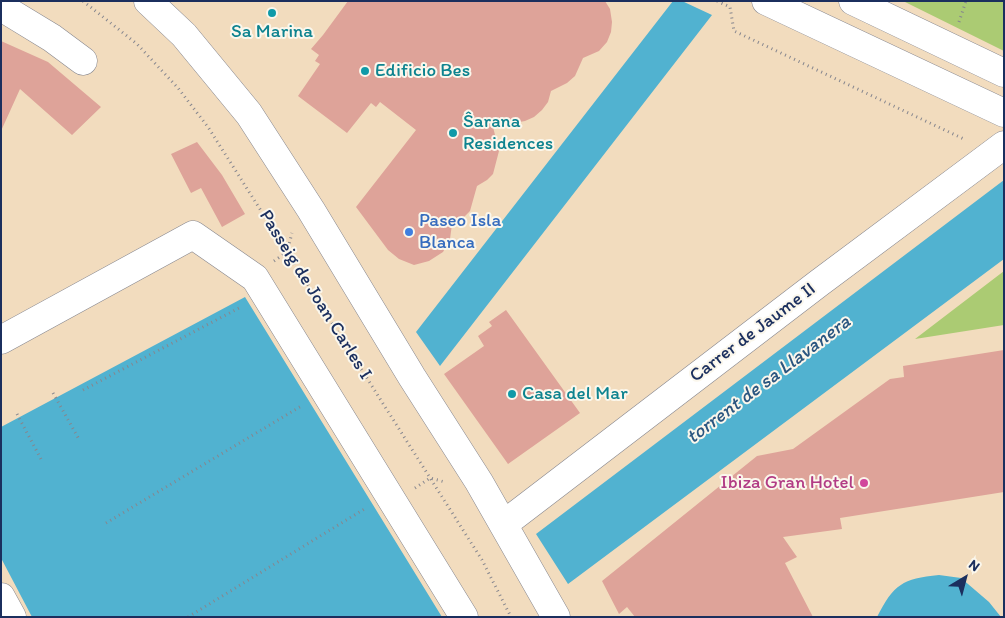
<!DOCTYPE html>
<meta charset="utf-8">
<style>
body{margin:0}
#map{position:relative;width:1005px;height:618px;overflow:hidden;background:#f2dcbe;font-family:Itim,sans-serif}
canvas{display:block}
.frame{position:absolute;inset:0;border:2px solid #1b2f5e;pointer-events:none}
.north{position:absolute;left:940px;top:553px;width:50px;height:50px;-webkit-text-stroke:4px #fbf7ec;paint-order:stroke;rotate:37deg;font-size:14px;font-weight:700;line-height:20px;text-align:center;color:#1b2f5e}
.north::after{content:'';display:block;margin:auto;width:18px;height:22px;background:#1b2f5e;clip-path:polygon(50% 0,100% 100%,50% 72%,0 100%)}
</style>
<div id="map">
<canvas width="1005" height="618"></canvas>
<div class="frame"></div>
<div class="north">N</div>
</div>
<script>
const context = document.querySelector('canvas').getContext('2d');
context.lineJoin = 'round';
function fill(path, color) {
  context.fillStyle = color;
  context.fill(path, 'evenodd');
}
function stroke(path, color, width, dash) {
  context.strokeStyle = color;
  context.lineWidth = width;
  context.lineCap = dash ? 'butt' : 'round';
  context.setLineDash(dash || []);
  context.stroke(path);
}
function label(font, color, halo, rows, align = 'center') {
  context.font = font + ' Itim,sans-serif';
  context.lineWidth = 4;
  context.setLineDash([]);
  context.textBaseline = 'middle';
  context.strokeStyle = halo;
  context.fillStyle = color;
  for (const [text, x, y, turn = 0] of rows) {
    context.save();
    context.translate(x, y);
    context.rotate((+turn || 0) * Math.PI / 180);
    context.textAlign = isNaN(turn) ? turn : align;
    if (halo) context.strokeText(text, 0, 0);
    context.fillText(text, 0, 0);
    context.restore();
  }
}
const green = new Path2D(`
 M903 1H1004V51Z
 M1004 271V325L915 339Z`);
const water = new Path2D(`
 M673 1H682L712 15 440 366 416 332Z
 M1004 180V259L568 584 536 534Z
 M245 297 442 617H32L1 558V427Z
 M939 575 961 578 989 602 1001 617H877C894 584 902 579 939 575Z`);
const building = new Path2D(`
 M348 1H605L610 9 612 22 611 32 607 42 599 51 583 58 575 76 567 83 551 91 548 102 542 110 534 117 525 121 493 127 499 151 493 174 487 180 477 186 470 211 463 218 452 224 450 239 443 252 429 261 414 265 399 259 388 250 356 207 416 130 380 102 376 107 371 103 347 133 298 96 320 64 315 61 319 55 311 49 323 35Z
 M1 41 48 62 101 107 72 135 20 89 1 131Z
 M197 142 222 175 245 214 222 227 201 188 191 193 171 154Z
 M506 310 580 413 508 464 444 374 484 346 478 336 492 326 489 322Z
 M1004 350V492L840 518 842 529 783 537 797 557 785 563 813 617H635L627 607 619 614 602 581 757 456 793 449 890 379 904 377 903 366Z`);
const path = new Path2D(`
 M83 1 137 44 178 88 208 127 482 560 511 617
 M717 1 730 7 734 31 966 140
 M959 22 966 1
 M274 261 287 252 292 233
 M83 390 241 307
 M53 393 80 441
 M17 414 42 461
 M415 488 430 478 445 482
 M106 523 303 405
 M188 617 366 508`);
const minor = new Path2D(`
 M148 1 184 35 249 114 311 210 412 377 479 482 556 617
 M766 1 1004 113
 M853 1 1004 73
 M1 7 52 38 83 61
 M1 340 193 235 255 278 464 617
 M504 524 819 283 1004 145
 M1 597 12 617`);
const markers = [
 [272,13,5,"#0f9aa8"],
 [365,71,5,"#0f9aa8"],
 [453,133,5,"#0f9aa8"],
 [409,232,5,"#3f7fe0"],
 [512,394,5,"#0f9aa8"],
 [864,483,5,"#d1479c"]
];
const cultureNames = [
 ["Sa Marina",272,32,"center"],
 ["Edificio Bes",375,71],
 ["Ŝarana",463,122],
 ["Residences",463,144],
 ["Casa del Mar",522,394]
];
const shopNames = [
 ["Paseo Isla",419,221],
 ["Blanca",419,243]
];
const streetNames = [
 ["Passeig de Joan Carles I",315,295,58],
 ["Carrer de Jaume II",753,333,-37]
];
const hotelNames = [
 ["Ibiza Gran Hotel",854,483]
];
const waterNames = [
 ["torrent de sa Llavanera",769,380,-37]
];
fill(green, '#abcb73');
fill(water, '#51b2d0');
fill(building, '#dea399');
stroke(minor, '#86868e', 29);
stroke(path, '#86868e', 3, [1, 4]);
stroke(minor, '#fff', 28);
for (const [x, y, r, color] of markers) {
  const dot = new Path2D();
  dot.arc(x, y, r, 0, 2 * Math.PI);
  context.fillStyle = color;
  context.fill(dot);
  stroke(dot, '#fbf7ec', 2);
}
label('19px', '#0d838f', '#fbf7ec', cultureNames, 'left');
label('19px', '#366cbe', '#fbf7ec', shopNames, 'left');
label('19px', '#1b2f5e', '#fbf7ec', streetNames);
label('19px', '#b23c85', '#fbf7ec', hotelNames, 'right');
label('italic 20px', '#2b5680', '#fbf7ec', waterNames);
</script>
